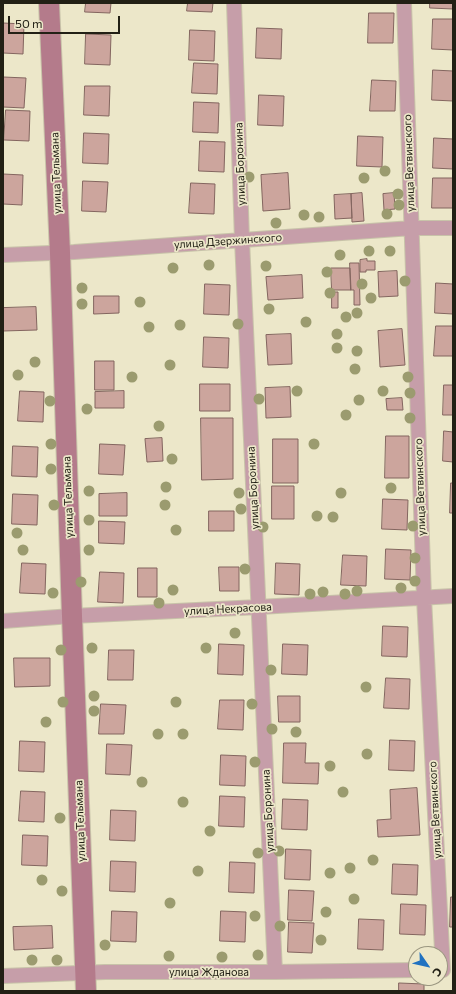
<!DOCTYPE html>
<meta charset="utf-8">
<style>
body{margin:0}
#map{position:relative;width:456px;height:994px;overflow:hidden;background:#ece7c9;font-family:Commissioner,sans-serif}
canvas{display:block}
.frame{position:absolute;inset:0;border:4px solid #222015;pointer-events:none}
.north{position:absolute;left:408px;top:946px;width:40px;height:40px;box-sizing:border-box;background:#ece7c9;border:1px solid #9b9781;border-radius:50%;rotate:124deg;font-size:11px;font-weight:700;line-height:16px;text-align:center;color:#222015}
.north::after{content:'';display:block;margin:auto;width:14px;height:18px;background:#2072c1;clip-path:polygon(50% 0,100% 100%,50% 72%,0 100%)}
.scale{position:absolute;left:8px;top:16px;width:112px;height:18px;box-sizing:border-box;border:2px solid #222015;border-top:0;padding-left:5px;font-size:12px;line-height:14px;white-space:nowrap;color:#222015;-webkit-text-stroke:3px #ece7c9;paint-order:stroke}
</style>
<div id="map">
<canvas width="456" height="994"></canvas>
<div class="frame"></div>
<div class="north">С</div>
<div class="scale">50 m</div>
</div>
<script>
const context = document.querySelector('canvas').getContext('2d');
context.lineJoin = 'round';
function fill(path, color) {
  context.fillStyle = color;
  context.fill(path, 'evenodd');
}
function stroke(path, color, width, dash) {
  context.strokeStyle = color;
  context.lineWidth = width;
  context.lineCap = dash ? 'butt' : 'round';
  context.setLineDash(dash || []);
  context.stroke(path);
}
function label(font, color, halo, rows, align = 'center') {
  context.font = font + ' Commissioner,sans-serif';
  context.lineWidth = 3.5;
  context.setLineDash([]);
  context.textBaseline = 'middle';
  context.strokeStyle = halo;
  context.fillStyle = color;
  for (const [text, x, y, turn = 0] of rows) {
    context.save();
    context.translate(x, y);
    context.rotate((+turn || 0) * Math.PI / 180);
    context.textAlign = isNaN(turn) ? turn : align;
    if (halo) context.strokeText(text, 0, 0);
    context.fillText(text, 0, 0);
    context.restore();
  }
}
const building = new Path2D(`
 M86 3H111L110 13 85 12Z
 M188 3H213L212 12 187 11Z
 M430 3H453V9L430 8Z
 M369 13H394L393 43H368Z
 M433 19H453V50L432 49Z
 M3 23 24 24 23 54 3 53Z
 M257 28 282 29 281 59 256 58Z
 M190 30 215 31 214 61 189 60Z
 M86 34 111 35 110 65 85 64Z
 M194 63 218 64 217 94 192 93Z
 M433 70 453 71V101L432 100Z
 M3 77 26 78 24 108 3 107Z
 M372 80 396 81 395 111H370Z
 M85 86H110L109 116 84 115Z
 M259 95 284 96 283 126 258 125Z
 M194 102 219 103 218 133 193 132Z
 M6 110 30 111 29 141 4 140Z
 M84 133 109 134 108 164 83 163Z
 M358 136 383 137 382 167 357 166Z
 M434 138 453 139V169L433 168Z
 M200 141 225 142 224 172 199 171Z
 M288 173 290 209 263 211 261 175Z
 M3 174 23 175 22 205 3 204Z
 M433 178H453V208H432Z
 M83 181 108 182 106 212 82 211Z
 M191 183 215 184 214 214 189 213Z
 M362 193 364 221 352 222 351 194Z
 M394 193 395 209 384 210 383 194Z
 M351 194 352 218 335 219 334 195Z
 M367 259V261H375V270H366V272H360V260Z
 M350 263H359L360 305H354V290H351Z
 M331 268H350L351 290H332Z
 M397 271 398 296 379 297 378 272Z
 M302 275 303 298 268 300 266 277Z
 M436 283 453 284V314L435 313Z
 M205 284 230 285 229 315 204 314Z
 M332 292H338V308H332Z
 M94 296H119V313L94 314Z
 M36 307 37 330 3 331V308Z
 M436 326H453V356H434Z
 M402 329 405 365 380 367 378 331Z
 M291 334 292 364 268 365 266 335Z
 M204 337 229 338 228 368 203 367Z
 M95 361H114V390H95Z
 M200 384H230V411H200Z
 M444 385H453V415H443Z
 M290 387 291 417 266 418 265 388Z
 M20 391 44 392 43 422 18 421Z
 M124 391V408H95V392Z
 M402 398 403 410H387L386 399Z
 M201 418H233V479L202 480Z
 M444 431 453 432V462L443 461Z
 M386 436H409V478H385Z
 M162 438 163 461 147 462 145 439Z
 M273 439H298V483H273Z
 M100 444 125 445 123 475 99 474Z
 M13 446 38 447 37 477 12 476Z
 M451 483H453V513H450Z
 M272 486H294V519H272Z
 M127 493V516H99V494Z
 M13 494 38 495 37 525 12 524Z
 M383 499 408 500 407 530 382 529Z
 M209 511H234V531H209Z
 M99 521 125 522 124 544 99 543Z
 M386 549 411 550 410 580 385 579Z
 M343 555 367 556 366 586 341 585Z
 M22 563 46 564 45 594 20 593Z
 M276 563 300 564 299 595 275 594Z
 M219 567H239V591H220Z
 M138 568H157V597H138Z
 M100 572 124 573 123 603 98 602Z
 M383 626 408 627 407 657 382 656Z
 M219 644 244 645 243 675 218 674Z
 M283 644 308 645 307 675 282 674Z
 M109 650H134L133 680H108Z
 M14 658H50V686L15 687Z
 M386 678 410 679 409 709 384 708Z
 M278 696H300V722H279Z
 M220 700H244L243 730 218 729Z
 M101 704 126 705 124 734H99Z
 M390 740 415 741 414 771 389 770Z
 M20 741 45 742 44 772 19 771Z
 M284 743H306L305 763H319L318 784 283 783Z
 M107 744 132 745 130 775 106 774Z
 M221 755 246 756 245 786 220 785Z
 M417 788 420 835 378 837 377 820 391 819 390 790Z
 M21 791 45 792 44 822 19 821Z
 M220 796 245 797 244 827 219 826Z
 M283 799 308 800 307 830 282 829Z
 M111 810 136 811 135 841 110 840Z
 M23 835 48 836 47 866 22 865Z
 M286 849 311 850 310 880 285 879Z
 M111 861 136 862 135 892 110 891Z
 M230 862 255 863 254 893 229 892Z
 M393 864 418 865 417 895 392 894Z
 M289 890 314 891 312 921 288 920Z
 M451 897H453V927H450Z
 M401 904 426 905 425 935 400 934Z
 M112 911 137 912 136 942 111 941Z
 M221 911 246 912 245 942 220 941Z
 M359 919 384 920 383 950 358 949Z
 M289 922 314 923 312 953 288 952Z
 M52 926 53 948 14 950 13 927Z
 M399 983 424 984V991H399Z`);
const street = new Path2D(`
 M234 3 242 240 275 972
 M404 3 424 598 443 970
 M3 255 74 252 412 228H453
 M3 621 72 616 259 607 453 596
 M3 976 105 972H275L416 970`);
const secondary = new Path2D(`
 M49 3 60 253 72 616 86 991`);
const trees = [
 [385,171],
 [249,177],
 [364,178],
 [398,194],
 [399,205],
 [387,214],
 [304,215],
 [319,217],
 [276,223],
 [369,251],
 [390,251],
 [340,255],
 [209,265],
 [266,266],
 [173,268],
 [327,272],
 [405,281],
 [362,284],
 [82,288],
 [330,293],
 [371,298],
 [140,302],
 [82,304],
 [269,309],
 [357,313],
 [346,317],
 [306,322],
 [238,324],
 [180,325],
 [149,327],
 [337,334],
 [337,348],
 [357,351],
 [35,362],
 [170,365],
 [355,369],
 [18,375],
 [132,377],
 [408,377],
 [297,391],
 [383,391],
 [410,393],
 [259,399],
 [359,400],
 [50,401],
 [87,409],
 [346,415],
 [410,418],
 [159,426],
 [51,444],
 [314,444],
 [172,459],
 [51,469],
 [166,487],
 [391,488],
 [89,491],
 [239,493],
 [341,493],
 [54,505],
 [165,505],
 [241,509],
 [317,516],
 [333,517],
 [89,520],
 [413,526],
 [263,527],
 [176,530],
 [17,533],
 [23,550],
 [89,550],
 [415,558],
 [245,569],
 [415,581],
 [81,582],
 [401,588],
 [173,590],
 [357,591],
 [323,592],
 [53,593],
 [310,594],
 [345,594],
 [159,603],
 [235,633],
 [92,648],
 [206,648],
 [61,650],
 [271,670],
 [366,687],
 [94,696],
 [63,702],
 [176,702],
 [252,704],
 [94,711],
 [46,722],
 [272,729],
 [296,732],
 [158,734],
 [183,734],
 [367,754],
 [255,762],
 [330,766],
 [142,782],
 [343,792],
 [183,802],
 [60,818],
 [210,831],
 [279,851],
 [258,853],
 [373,860],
 [350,868],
 [198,871],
 [330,873],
 [42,880],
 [62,891],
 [354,899],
 [170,903],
 [326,912],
 [255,916],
 [280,926],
 [321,940],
 [105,945],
 [258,955],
 [169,956],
 [222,957],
 [32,960],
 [57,960]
];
const streetNames = [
 ["улица Ветвинского",409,163,-92],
 ["улица Боронина",240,164,-92],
 ["улица Тельмана",56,173,-92],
 ["улица Дзержинского",228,241,-4],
 ["улица Ветвинского",420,487,-92],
 ["улица Боронина",253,488,-93],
 ["улица Тельмана",68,497,-92],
 ["улица Некрасова",228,609,-3],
 ["улица Ветвинского",435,810,-93],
 ["улица Боронина",268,811,-93],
 ["улица Тельмана",80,821,-92],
 ["улица Жданова",209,972]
];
fill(building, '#cca59d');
stroke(building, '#83655f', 1);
stroke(street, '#c8c3a9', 16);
stroke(secondary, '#c8c3a9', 22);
stroke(street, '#c69ea9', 14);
stroke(secondary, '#b47b8b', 20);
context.fillStyle = '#9b9b6f';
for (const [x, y] of trees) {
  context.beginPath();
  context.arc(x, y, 5.5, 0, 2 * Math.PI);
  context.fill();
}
label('11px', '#222015', '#ece7c9', streetNames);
</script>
